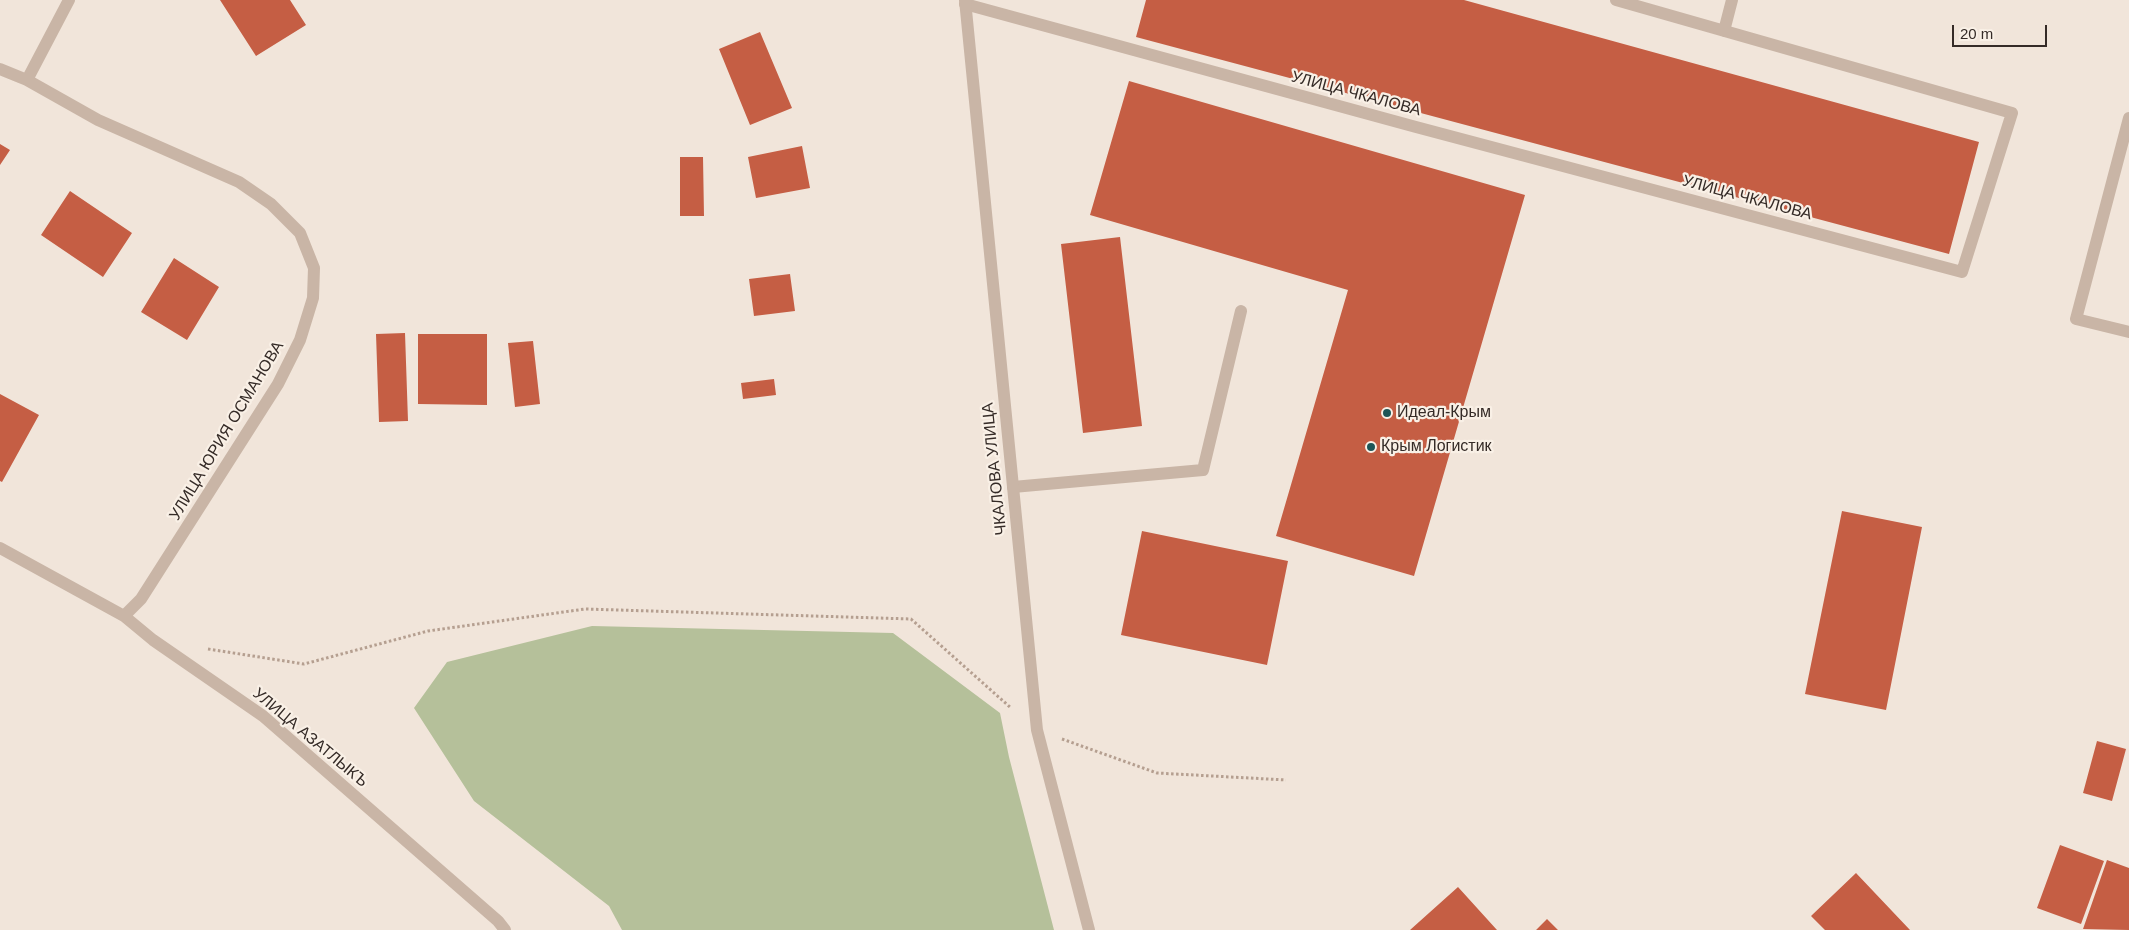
<!DOCTYPE html>
<meta charset="utf-8">
<style>
body{margin:0}
#map{position:relative;width:2129px;height:930px;overflow:hidden;background:#f1e5da;font-family:Arial,sans-serif}
canvas{display:block}
.scale{position:absolute;left:1952px;top:25px;width:95px;height:22px;box-sizing:border-box;border:2px solid #352b27;border-top:0;padding-left:6px;font-size:15px;line-height:18px;white-space:nowrap;color:#352b27;-webkit-text-stroke:4px #f9f0e6;paint-order:stroke}
</style>
<div id="map">
<canvas width="2129" height="930"></canvas>
<div class="scale">20 m</div>
</div>
<script>
const context = document.querySelector('canvas').getContext('2d');
context.lineJoin = 'round';
function fill(path, color) {
  context.fillStyle = color;
  context.fill(path, 'evenodd');
}
function stroke(path, color, width, dash) {
  context.strokeStyle = color;
  context.lineWidth = width;
  context.lineCap = dash ? 'butt' : 'round';
  context.setLineDash(dash || []);
  context.stroke(path);
}
function label(font, color, halo, rows, align = 'center') {
  context.font = font + ' Arial,sans-serif';
  context.lineWidth = 4.5;
  context.setLineDash([]);
  context.textBaseline = 'middle';
  context.strokeStyle = halo;
  context.fillStyle = color;
  for (const [text, x, y, turn = 0] of rows) {
    context.save();
    context.translate(x, y);
    context.rotate((+turn || 0) * Math.PI / 180);
    context.textAlign = isNaN(turn) ? turn : align;
    if (halo) context.strokeText(text, 0, 0);
    context.fillText(text, 0, 0);
    context.restore();
  }
}
const green = new Path2D(`
 M592 626 893 633 1000 713 1009 757 1054 930H622L609 906 474 801 414 708 447 662Z`);
const building = new Path2D(`
 M220 0H290L306 25 256 56Z
 M1146 0H1464L1979 142 1949 254 1136 37Z
 M760 32 792 108 750 125 719 49Z
 M1129 81 1525 195 1414 576 1276 536 1348 290 1090 215Z
 M0 144 10 150 0 165Z
 M802 146 810 188 756 198 748 157Z
 M680 157H703L704 216H680Z
 M70 191 132 233 103 277 41 235Z
 M1120 237 1142 426 1083 433 1061 244Z
 M174 258 219 287 187 340 141 312Z
 M790 274 795 311 754 316 749 279Z
 M405 333 408 421 379 422 376 334Z
 M418 334H487V405L418 404Z
 M533 341 540 404 515 407 508 343Z
 M774 379 776 395 743 399 741 383Z
 M0 394 39 415 2 482 0 481Z
 M1842 511 1922 527 1886 710 1805 694Z
 M1142 531 1288 561 1267 665 1121 635Z
 M2097 741 2126 749 2112 801 2083 793Z
 M2060 845 2104 861 2081 924 2037 908Z
 M2107 860 2129 868V930L2083 929Z
 M1856 873 1910 930H1825L1811 916Z
 M1458 887 1497 930H1410Z
 M1547 919 1558 930H1536Z`);
const path = new Path2D(`
 M208 649 304 664 428 631 585 609 911 619 1011 708
 M1062 739 1157 773 1286 780`);
const service = new Path2D(`
 M965 4 1416 127 1962 272 2012 113 1616 0
 M1724 31 1732 0
 M2129 118 2076 319 2129 332
 M1013 487 1203 470 1241 311`);
const minor = new Path2D(`
 M0 69 27 80 69 0
 M27 80 98 120 239 182 271 204 300 233 314 268 313 298 300 340 278 384 141 599 124 616
 M0 548 124 616 153 640 263 716 498 921 505 930`);
const tertiary = new Path2D(`
 M965 0 1037 730 1089 930`);
const markers = [
 [1387,413,5,"#1d5557"],
 [1371,447,5,"#1d5557"]
];
const streetNames = [
 ["УЛИЦА ЧКАЛОВА",1356,94,15],
 ["УЛИЦА ЧКАЛОВА",1747,198,15],
 ["УЛИЦА ЮРИЯ ОСМАНОВА",227,431,-59],
 ["ЧКАЛОВА УЛИЦА",995,469,-96],
 ["УЛИЦА АЗАТЛЫКЪ",310,738,40]
];
const poiNames = [
 ["Идеал-Крым",1397,413],
 ["Крым Логистик",1381,447]
];
fill(green, '#b5c09a');
fill(building, '#c55e44');
stroke(path, '#b59f90', 3, [2.5, 2.5]);
stroke(service, '#c9b5a6', 12);
stroke(minor, '#c9b5a6', 12);
stroke(tertiary, '#c9b5a6', 12);
for (const [x, y, r, color] of markers) {
  const dot = new Path2D();
  dot.arc(x, y, r, 0, 2 * Math.PI);
  context.fillStyle = color;
  context.fill(dot);
  stroke(dot, '#f9f0e6', 2);
}
label('16px', '#352b27', '#f9f0e6', streetNames);
label('16px', '#352b27', '#f9f0e6', poiNames, 'left');
</script>
